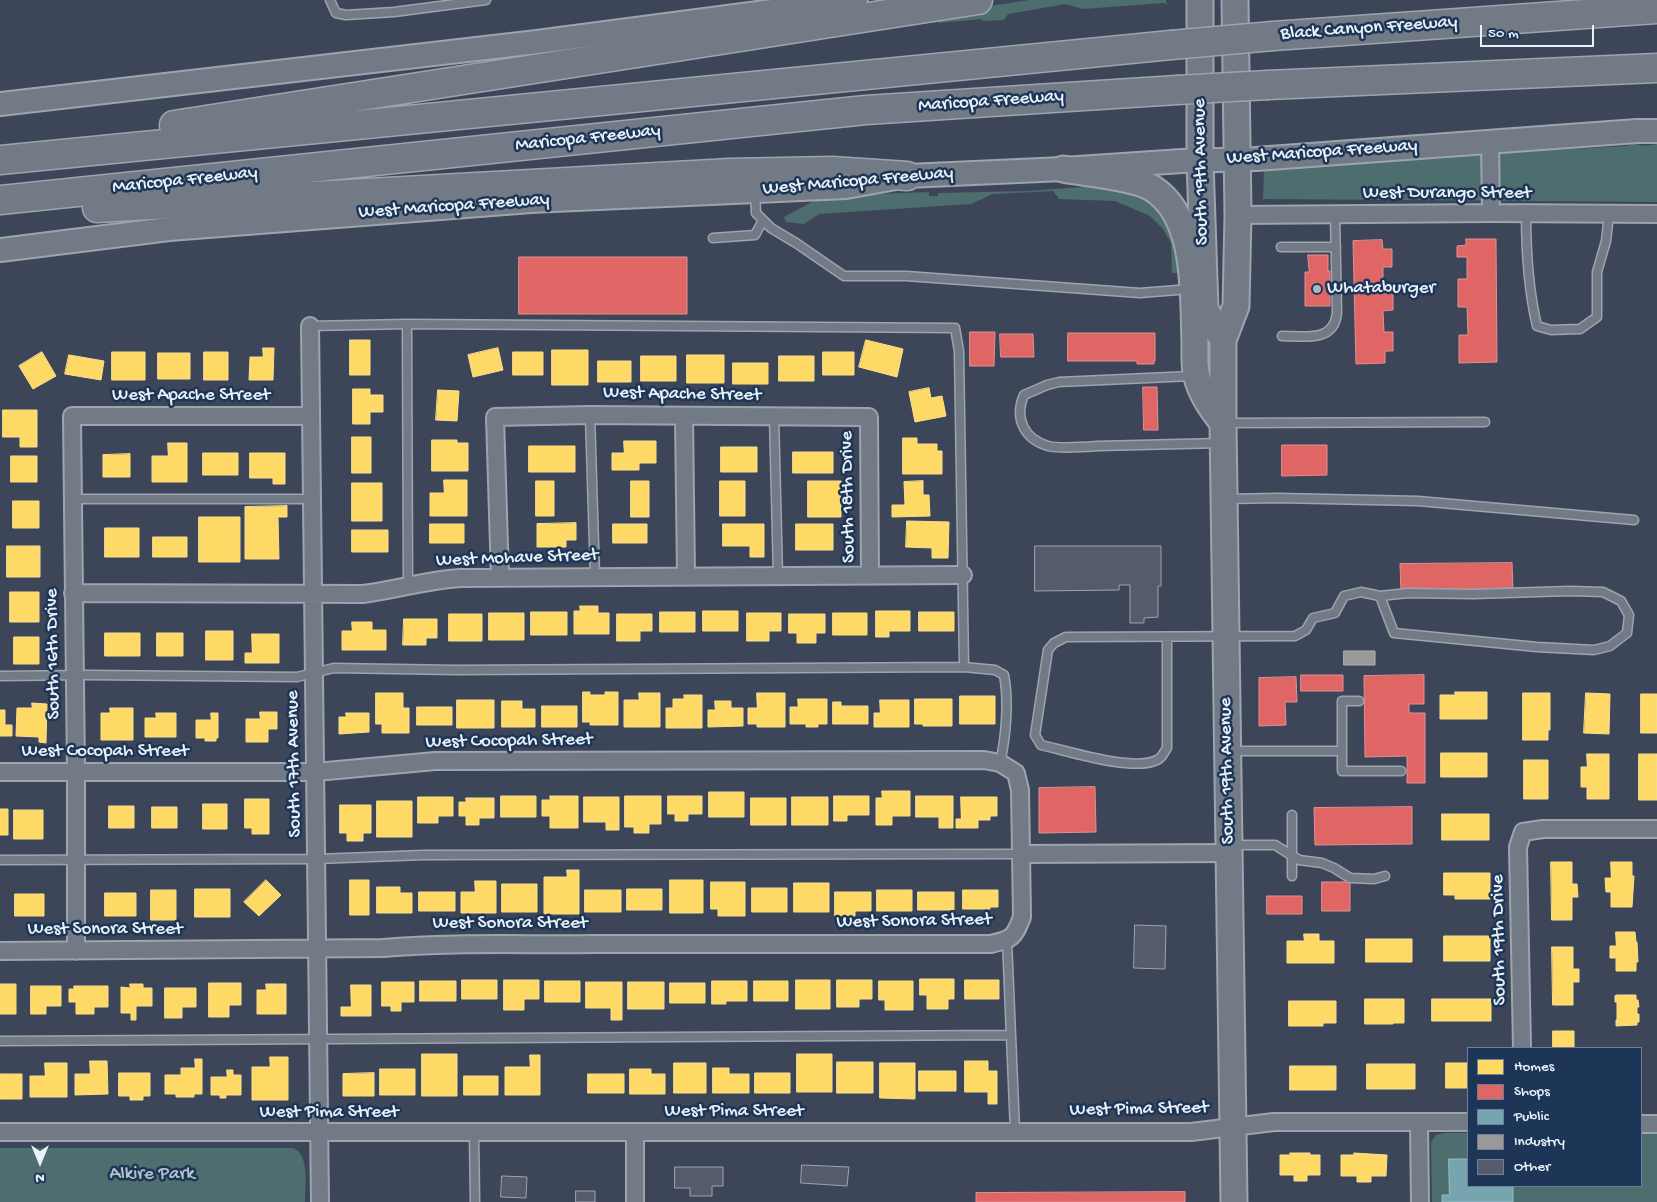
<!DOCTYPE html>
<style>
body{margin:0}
#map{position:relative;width:1657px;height:1202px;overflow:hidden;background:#3d4659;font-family:"Gochi Hand",sans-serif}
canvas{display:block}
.legend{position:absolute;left:1467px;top:1047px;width:175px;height:140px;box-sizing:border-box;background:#1d3557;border:1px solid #6e8097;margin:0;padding:6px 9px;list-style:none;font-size:15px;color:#e8f1f8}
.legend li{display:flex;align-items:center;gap:10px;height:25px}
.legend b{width:25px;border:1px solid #6e8097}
.north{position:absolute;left:15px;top:1137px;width:50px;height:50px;-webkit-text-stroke:4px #1d3557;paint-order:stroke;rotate:180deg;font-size:14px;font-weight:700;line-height:20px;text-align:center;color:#e8f1f8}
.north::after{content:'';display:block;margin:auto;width:18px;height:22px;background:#e8f1f8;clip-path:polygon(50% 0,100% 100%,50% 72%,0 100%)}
.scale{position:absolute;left:1480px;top:25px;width:114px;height:22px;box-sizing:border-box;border:2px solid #e8f1f8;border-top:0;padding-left:6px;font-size:15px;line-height:18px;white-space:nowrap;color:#e8f1f8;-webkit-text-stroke:4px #1d3557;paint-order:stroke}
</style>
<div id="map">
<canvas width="1657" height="1202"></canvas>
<ul class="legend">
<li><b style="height:14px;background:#ffd966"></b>Homes</li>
<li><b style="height:14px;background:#e06666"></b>Shops</li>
<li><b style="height:14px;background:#76a5af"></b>Public</li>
<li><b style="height:14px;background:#999"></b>Industry</li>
<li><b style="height:14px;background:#565b6b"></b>Other</li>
</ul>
<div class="north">N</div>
<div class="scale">50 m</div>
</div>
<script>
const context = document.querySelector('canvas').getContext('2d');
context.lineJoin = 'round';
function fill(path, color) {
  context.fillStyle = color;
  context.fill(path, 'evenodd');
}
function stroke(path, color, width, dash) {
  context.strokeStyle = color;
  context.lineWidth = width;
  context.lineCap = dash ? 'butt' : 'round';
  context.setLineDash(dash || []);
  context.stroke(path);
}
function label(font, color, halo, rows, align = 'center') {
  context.font = font + ' "Gochi Hand",sans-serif';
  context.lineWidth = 5;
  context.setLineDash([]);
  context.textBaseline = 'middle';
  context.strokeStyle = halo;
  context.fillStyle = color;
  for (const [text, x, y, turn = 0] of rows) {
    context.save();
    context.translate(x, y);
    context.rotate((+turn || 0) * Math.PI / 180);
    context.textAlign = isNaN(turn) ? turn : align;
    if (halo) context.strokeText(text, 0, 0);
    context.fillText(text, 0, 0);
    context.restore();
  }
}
const green = new Path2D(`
 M1029 0H1166L1167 5 1164 3 1083 9 1066 4 1008 14 1004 20 982 21V19L939 23V14Z
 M1634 144 1645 146 1657 144V202L1263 199 1264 170 1268 169 1465 153 1522 152 1626 146Z
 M1109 185 1138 190 1168 219 1182 273H1172L1171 243 1163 229 1150 216 1115 201 1059 199 1053 191 993 194 971 204 819 214 804 224 786 222 784 217 814 201H818L824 196 929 192V196H938V193L1028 191Z
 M1444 1133H1468V1186H1641V1134H1657V1202H1432L1431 1142 1436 1135Z
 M0 1148H292C310 1152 305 1187 305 1202H0Z`);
const homes = new Path2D(`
 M350 340H370V375H350Z
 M866 340 903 349 897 377 859 367Z
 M263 348H274L273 380H249L250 357H263Z
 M498 348 503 370 473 377 468 355Z
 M552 350H588V385H552Z
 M42 352 56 376 33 389 19 366Z
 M112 352H145V380H112Z
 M204 352H228V380H204Z
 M513 352H543V375H513Z
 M823 352H854V375H823Z
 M158 353H190V379H158Z
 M69 355 104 361 101 380 65 374Z
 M687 355H724V383H687Z
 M641 356H676V381H641Z
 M779 356H814V381H779Z
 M598 361H631V382H598Z
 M733 363H768V384H733Z
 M929 388 931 398 942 396 946 416 915 422 909 392Z
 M353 389H370V395H383V412H370V424H353Z
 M438 390 459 391 457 421 436 420Z
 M3 410H37V447H20V437H3Z
 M352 437H371V473H352Z
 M903 438H917V444H937V451H942V474H903Z
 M432 440H457V443H468V471H432Z
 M624 441H656V463H639V470H612V453H624Z
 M168 443H187V482H152V456H168Z
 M529 446H575V472H529Z
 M721 447H757V472H721Z
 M793 452H833V473H793Z
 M203 453H238V475H203Z
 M250 453H285V484H273V478H250Z
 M130 454V477H103V455Z
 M11 456H37V482H11Z
 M444 480H467V516H430V493H444Z
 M536 481H554V516H536Z
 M631 481H649V517H631Z
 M720 481H745V516H720Z
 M808 481H841V517H808Z
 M923 481V495H929L930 516 892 517V505H905L904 482Z
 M352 483H382V521H352Z
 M13 501H39V528H13Z
 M287 506V517H278L279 559H245V507Z
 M199 517H240V562H199Z
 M907 521 949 522 948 558H932V548L906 547Z
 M576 523V540H566V547H537V524Z
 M430 524H464V543H430Z
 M613 524H647V543H613Z
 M723 524H764V557H750V546H723Z
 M796 524H833V550H796Z
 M105 528H139V557H105Z
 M352 530H388V552H352Z
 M153 537H187V557H153Z
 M7 546H40V577H7Z
 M10 592H39V622H10Z
 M580 606H598V613H609V634H574V611H580Z
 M703 611H738V631H703Z
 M876 611H910V631H889V637H876Z
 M531 612H567V635H531Z
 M660 612H695V632H660Z
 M919 612H954V631H919Z
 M489 613H524V640H489Z
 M747 613H781V631H769V641H747Z
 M833 613H867V635H833Z
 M449 614H482V641H449Z
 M617 614H652V631H640V641H617Z
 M789 614H825V633H816V643H797V633H789Z
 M404 619H437V638H426V645H403Z
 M352 622H372V630H386V650H342V631H352Z
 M206 631H233V660H206Z
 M105 633H140V656H105Z
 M157 633H183V656H157Z
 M252 634H279V663H245V653H252Z
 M14 637H39V664H14Z
 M583 692H590V695H605V692H618V725H590V722H583Z
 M1455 692H1487V719H1440V695H1455Z
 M376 693H403V708H409V733H382V724H376Z
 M639 693H660V727H624V700H639Z
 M757 693H785V727H757V724H748V708H757Z
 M1523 693H1550V730H1548V740H1523Z
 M1586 693 1610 694 1609 734 1584 733Z
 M1641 694H1657V733H1641Z
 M684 695H702V728H666V708H673V699H684Z
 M960 696H995V724H960Z
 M798 699H827V724H818V727H806V724H790V707H798Z
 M915 699H952V726H923V724H915Z
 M457 700H494V728H457Z
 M880 700H909V727H874V713H880Z
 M502 701H522V709H535V727H502Z
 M715 701H731V708H743V726L708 727V710H715Z
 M833 702H841V706H868V724H833Z
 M32 703 47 704 46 743 39 742V737L16 736 17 708H32Z
 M542 706H577V727H542Z
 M417 707H452V725H417Z
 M110 708H133V740H101V713H110Z
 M0 710H5V725H12V736H0Z
 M260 712H277V729H268V742H246V719H260Z
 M156 713H176V737H145V718H156Z
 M211 713H218V738H216V741H205V738H196V720H211Z
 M346 713H369V732L339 734V717H346Z
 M1441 753H1487V777H1441Z
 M1587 754H1609V799H1587V787H1581V767H1587Z
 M1639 754H1657V800H1639Z
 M1524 760H1548V799H1524Z
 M882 791H910V816H892V825H876V798H882Z
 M709 792H744V817H709Z
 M501 796H536V817H501Z
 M550 796H578V828H550V816H542V800H550Z
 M625 796H661V824H649V833H634V827H625Z
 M668 796H702V814H688V821H675V814H668Z
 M834 796H869V815H847V821H834Z
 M916 796H953V828H939V817H916Z
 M418 797H453V816H438V823H418Z
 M584 797H619V830H606V822H584Z
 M792 797H828V825H792Z
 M961 797H997V816H990V820H978V828H956V819H961Z
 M466 798H494V818H479V825H466V816H459V802H466Z
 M751 798H786V825H751Z
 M245 799H269V834H252V828H245Z
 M377 801H412V837H377Z
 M203 804H227V829H203Z
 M340 805H371V833H363V841H347V833H340Z
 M109 806H134V828H109Z
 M152 807H177V828H152Z
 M0 809H8V835H0Z
 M14 810H43V839H14Z
 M1442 814H1489V840H1442Z
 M1551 862H1572V884H1577L1578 897H1572V920H1552Z
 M1611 862H1632V876H1634L1632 907H1611V892H1606L1605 878H1611Z
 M567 870H579V914H544V877H567Z
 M1444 873H1490V899H1455V895H1444Z
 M266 880 281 895 259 916 244 902Z
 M350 880H369V915H350Z
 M670 880H703V913H670Z
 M475 881H496V913H461V892H475Z
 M711 882H745V916H718V909H711Z
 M794 883H829V912H794Z
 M502 884H537V912H502Z
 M377 887H400V893H412V913H377Z
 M752 888H787V912H752Z
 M195 889H230V917H195Z
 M627 889H662V910H627Z
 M151 890H176V920H151Z
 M585 890H621V912H585Z
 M877 890H912V911H877Z
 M963 890H998V907H990V909H963Z
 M419 892H455V911H419Z
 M835 892H871V911H855V916H835Z
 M918 892H954V910H918Z
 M105 893H136V916H105Z
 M15 894H44V916H15Z
 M1616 932H1635L1636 942H1637L1638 962H1636V971H1616V958H1610V946H1616Z
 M1304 934H1319V941H1334V963H1287V941H1304Z
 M1444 936H1490V961H1444Z
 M1366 939H1412V962H1366Z
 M1552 947H1573V969H1579V982H1573V1005H1553Z
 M920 979H954V999H948V1009H927V995H920Z
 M462 980H497V999H462Z
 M504 980H539V999H524V1010H504Z
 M796 980H830V1009H796Z
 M837 980H872V999H859V1007H837Z
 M965 980H999V999H965Z
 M420 981H456V1001H420Z
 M545 981H580V1002H545Z
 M712 981H747V1001H726V1004H712Z
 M754 981H788V1001H754Z
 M879 981H913V1010H885V1000H879Z
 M382 982H414V1002H401V1011H391V1006H382Z
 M586 982H622V1020H611V1008H586Z
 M628 982H664V1009H628Z
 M209 983H241V1005H229V1017H209Z
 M670 983H705V1003H670Z
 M0 984H16V1014H0Z
 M130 984H143V988H152V1006H136V1020H131V1013H121V987L130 988Z
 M266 984H286V1014H257V990H266Z
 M351 985H371V1016H341V1007H351Z
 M31 986H61V1006H46V1014H31Z
 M74 986H108V1007H94V1014H76V1002H69V989H74Z
 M165 988H196V1007H182V1018H165Z
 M1617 995H1636V1000H1638L1639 1007H1637V1014H1639V1022H1637V1025L1616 1026V1020H1617V1002H1615V996Z
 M1365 999H1404V1023H1393V1024H1365Z
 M1432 999H1491V1021H1432Z
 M1289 1001H1336V1023H1323V1026H1289Z
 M1553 1031H1574V1048H1553Z
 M422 1054H457V1096H422Z
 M797 1054H832V1092H797Z
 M530 1055H540V1095H505V1067H530Z
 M270 1057H288V1100H252V1067H270Z
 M195 1059H202V1094H194V1097H176V1094H165V1075H181V1068H195Z
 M90 1061H107L108 1094 75 1095V1074H90Z
 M965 1061H988V1071H997V1104H988V1092H965Z
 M837 1062H873V1093H837Z
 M45 1063H67V1097H30V1076H45Z
 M674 1063H706V1093H674Z
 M880 1063H915V1099L880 1098Z
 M1446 1063H1468V1088H1446Z
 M1367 1064H1415V1089H1367Z
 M1290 1066H1336V1090H1290Z
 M713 1068H729V1074H749V1093H713Z
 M380 1069H415V1095H380Z
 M630 1069H651V1074H665V1094H630Z
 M227 1070H233V1075H241V1095H226V1098H220V1095H211V1077H227Z
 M919 1071H956V1091H919Z
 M119 1073H150V1096H143V1100H130V1096H119Z
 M374 1073V1096H343V1074Z
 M755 1073H790V1093H755Z
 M0 1074H22V1099H0Z
 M588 1074H624V1093H588Z
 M464 1076H498V1095H464Z
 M1290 1153H1310V1155H1320V1175H1307V1181H1294V1175H1280V1155H1290Z
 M1354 1153 1387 1155 1386 1176H1371V1182H1357V1176H1341V1155H1354Z`);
const shops = new Path2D(`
 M1466 239H1496L1497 362 1459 363V335H1468L1467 307H1458V279H1467V257H1457V246L1466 245Z
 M1382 240 1383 249H1392V267H1383V285L1393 284V310L1383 311 1384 332H1393V351H1385V363L1356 364 1353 241Z
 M1308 255H1328V271H1330V306H1305V272H1309Z
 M519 257H687V314H519Z
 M970 332H995L994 366H970Z
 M1068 333H1155V361H1154V364H1137V361H1068Z
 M1000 334H1033L1034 357H1001Z
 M1143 387H1157L1158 430H1144Z
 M1282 445H1327V475L1282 476Z
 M1512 563 1513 590 1401 591 1400 564Z
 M1301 675H1343V691H1301Z
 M1424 675V704H1409V713H1425V783H1407V756L1365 757 1364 676Z
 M1296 677 1297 702H1285L1286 725 1259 726V678Z
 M1095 787 1096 832 1039 833V788Z
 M1412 807V844L1315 845 1314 808Z
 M1322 882H1350V911H1322Z
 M1267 896H1302V914H1267Z
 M1185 1192V1202H976V1193Z`);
const public = new Path2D(`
 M1449 1159H1468V1186H1513V1202H1442V1195H1449Z`);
const industry = new Path2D(`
 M1344 651H1375V665H1344Z`);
const building = new Path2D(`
 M1035 546H1161V586H1158V617L1144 618V623H1130V585H1119V590L1035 591Z
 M1135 925 1166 926 1165 969 1134 968Z
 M802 1165 849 1167 847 1186 801 1183Z
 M675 1167H723V1186H712V1196H690V1188H675Z
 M502 1176 527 1177 526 1198 501 1197Z
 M576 1191H595V1202H576Z`);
const lane = new Path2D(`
 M330 0 336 13 346 15 394 12 486 0
 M755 193 756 213 771 228 796 243 844 276H906L1140 293 1190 289
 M1526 213C1526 252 1528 288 1537 326L1551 330 1580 329 1597 317V272L1606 241 1609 214
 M713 238 755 235 763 220
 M1281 247H1336
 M407 324 408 586
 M310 326 407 324 955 328 959 351 964 667
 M1282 336C1304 336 1334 343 1337 313L1335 214
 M1192 376 1059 382 1047 385 1024 395C1014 418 1024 439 1048 446 1060 449 1085 447 1098 446 1139 445 1180 444 1221 443
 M590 415 595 577
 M774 416 778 576
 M1227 423 1485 422
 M72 499H312
 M1227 499 1278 498 1418 501 1634 520
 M1167 637V748C1164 752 1162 758 1157 760 1133 772 1068 751 1041 745L1035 735 1048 650 1054 643 1066 637 1295 636 1306 630 1313 618 1335 613 1344 596 1361 592 1380 596 1394 633 1537 647 1594 650 1610 646 1627 633 1629 615 1621 601 1603 592 1570 591 1473 594 1408 593 1380 596
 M0 676 87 675 297 677 334 668 456 670 964 667 995 670 1004 675C1009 701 1006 737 1000 763
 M1359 701H1342V771H1401
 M1231 751H1342
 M1292 815V876
 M1231 845H1275L1299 860 1322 863 1334 868 1350 878 1374 879 1385 876
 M0 860 316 859 424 855 1021 854
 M1007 940 1015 1131
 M0 1041 1011 1035
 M474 1133 475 1202`);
const street = new Path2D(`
 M1490 142 1491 213
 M1238 215 1491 213 1657 214
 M310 326 320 1202
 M684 416 686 577
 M500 578 495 417 590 415 869 417 870 576
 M73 593 363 594C395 590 427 580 460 578L963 575
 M0 772H316L435 761 984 760 1000 763 1016 773 1020 790 1022 917C1014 938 1012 939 991 944 859 943 727 943 594 944 524 945 453 942 383 948L0 951
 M1021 854 1229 853
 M76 951V773L72 416H311
 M1522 1048 1518 847 1523 832 1543 829H1657
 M1419 1122 1420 1202
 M1641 1124H1657
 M0 1132H1191L1274 1122H1468
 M635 1132V1202`);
const secondary = new Path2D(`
 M0 104 537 42 856 0
 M0 250 169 229 531 201 846 187 907 176 1063 169 1182 161 1256 159 1637 131H1657`);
const primary = new Path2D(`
 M1200 0V161L1205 309 1223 340
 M1063 169C1084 173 1135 177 1152 188 1198 216 1193 295 1195 343 1195 354 1194 367 1197 377 1201 394 1212 409 1223 423
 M1234 1202 1223 423V340L1236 306 1238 215 1235 0`);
const highway = new Path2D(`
 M1273 36 1657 9
 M1268 85 1657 68
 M174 125 978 0
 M0 160 1171 45
 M0 200 866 110 1177 90
 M97 208 730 173 832 171 907 176`);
const highwayBridge = new Path2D(`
 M1171 45 1273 36
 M1177 90 1268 85`);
const markers = [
 [1317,289,5,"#acb5c0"]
];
const streetNames = [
 ["Black Canyon Freeway",1369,29,-4],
 ["Maricopa Freeway",991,102,-4],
 ["Maricopa Freeway",588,139,-6],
 ["West Maricopa Freeway",1322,153,-4],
 ["South 19th Avenue",1202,172,-91],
 ["Maricopa Freeway",185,181,-6],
 ["West Maricopa Freeway",858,182,-5],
 ["West Durango Street",1447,194],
 ["West Maricopa Freeway",454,207,-4],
 ["West Apache Street",682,395,1],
 ["West Apache Street",191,396],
 ["South 18th Drive",849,497,-91],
 ["West Mohave Street",517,559,-2],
 ["South 16th Drive",54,654,-91],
 ["West Cocopah Street",509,742,-1],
 ["West Cocopah Street",105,752],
 ["South 17th Avenue",295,764,-91],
 ["South 19th Avenue",1228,771,-91],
 ["West Sonora Street",914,922,-1],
 ["West Sonora Street",510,924],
 ["West Sonora Street",105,930],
 ["South 19th Drive",1500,940,-91],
 ["West Pima Street",1139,1110,-1],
 ["West Pima Street",734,1112],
 ["West Pima Street",329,1113]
];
const poiNames = [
 ["Whataburger",1327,289]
];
const parkNames = [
 ["Alkire Park",152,1175]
];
fill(green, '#4d6d6f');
fill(homes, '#ffd966');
stroke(homes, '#f8e092', 1);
fill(shops, '#e06666');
stroke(shops, '#e29092', 1);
fill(public, '#76a5af');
stroke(public, '#98bcc5', 1);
fill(industry, '#999');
stroke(industry, '#b1b3b6', 1);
fill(building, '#565b6b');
stroke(building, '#9ea4ae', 1);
stroke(lane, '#9ea4ae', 11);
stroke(street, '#9ea4ae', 20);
stroke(secondary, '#9ea4ae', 26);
stroke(primary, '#9ea4ae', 29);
stroke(highway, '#9ea4ae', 31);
stroke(lane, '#727a85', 8);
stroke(street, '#727a85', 16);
stroke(secondary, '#727a85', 22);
stroke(primary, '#727a85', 25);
stroke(highway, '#727a85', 28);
stroke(highwayBridge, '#9ea4ae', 31, []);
stroke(highwayBridge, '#727a85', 28);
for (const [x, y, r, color] of markers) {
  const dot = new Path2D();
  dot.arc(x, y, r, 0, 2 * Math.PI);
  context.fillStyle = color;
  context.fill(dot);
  stroke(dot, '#1d3557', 2);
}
label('19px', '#e8f1f8', '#1d3557', streetNames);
label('19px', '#e8f1f8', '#1d3557', poiNames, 'left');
label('19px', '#b3c5c9', '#1d3557', parkNames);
</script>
